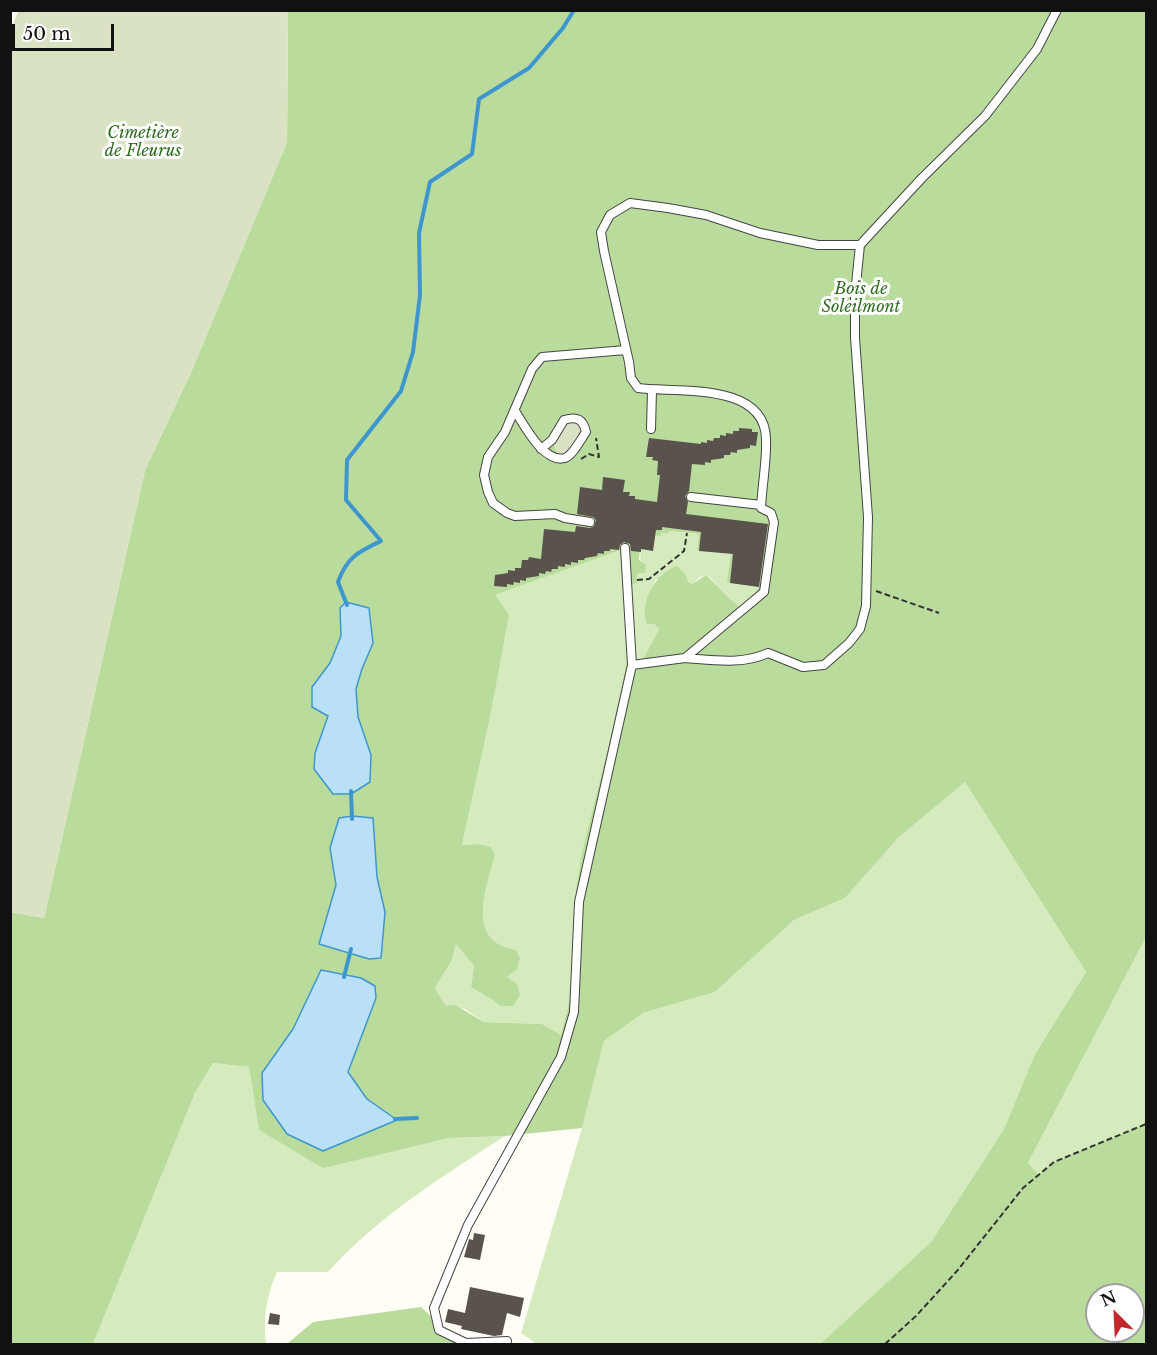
<!DOCTYPE html>
<meta charset="utf-8">
<style>
body{margin:0}
#map{position:relative;width:1157px;height:1355px;overflow:hidden;background:#fffdf5;font-family:"Libre Baskerville",serif}
canvas{display:block}
.frame{position:absolute;inset:0;border:12px solid #111;pointer-events:none}
.north{position:absolute;left:1085px;top:1283px;width:60px;height:60px;box-sizing:border-box;background:#fff;border:2px solid #a0a0a0;border-radius:50%;rotate:336deg;font-size:16px;font-weight:700;line-height:24px;text-align:center;color:#111}
.north::after{content:'';display:block;margin:auto;width:21px;height:27px;background:#c4262e;clip-path:polygon(50% 0,100% 100%,50% 72%,0 100%)}
.scale{position:absolute;left:12px;top:24px;width:102px;height:27px;box-sizing:border-box;border:3px solid #111;border-top:0;padding-left:8px;font-size:18px;line-height:21px;white-space:nowrap;color:#111;-webkit-text-stroke:4px #fff;paint-order:stroke}
</style>
<div id="map">
<canvas width="1157" height="1355"></canvas>
<div class="frame"></div>
<div class="north">N</div>
<div class="scale">50 m</div>
</div>
<script>
const context = document.querySelector('canvas').getContext('2d');
context.lineJoin = 'round';
function fill(path, color) {
  context.fillStyle = color;
  context.fill(path, 'evenodd');
}
function stroke(path, color, width, dash) {
  context.strokeStyle = color;
  context.lineWidth = width;
  context.lineCap = dash ? 'butt' : 'round';
  context.setLineDash(dash || []);
  context.stroke(path);
}
function label(font, color, halo, rows, align = 'center') {
  context.font = font + ' "Libre Baskerville",serif';
  context.lineWidth = 6;
  context.setLineDash([]);
  context.textBaseline = 'middle';
  context.strokeStyle = halo;
  context.fillStyle = color;
  for (const [text, x, y, turn = 0] of rows) {
    context.save();
    context.translate(x, y);
    context.rotate((+turn || 0) * Math.PI / 180);
    context.textAlign = isNaN(turn) ? turn : align;
    if (halo) context.strokeText(text, 0, 0);
    context.fillText(text, 0, 0);
    context.restore();
  }
}
const green = new Path2D(`
 M668 531 699 534 697 550 731 553 760 587 744 609 730 599 707 575 700 577 692 584 656 579 646 603 654 624 659 629 641 663 636 664 630 585 637 573H645C634 549 643 536 668 531Z
 M621 550 627 661 609 743 581 856 575 896 570 998 561 1036 542 1024 484 1022 465 1009 446 1006 435 988 452 960 456 943 474 966 471 987 479 993 494 999 506 977 516 950C465 941 486 890 495 855L491 847 479 844 462 845 488 727 495 595Z
 M965 782 1086 972 1035 1054 1004 1129 931 1242 820 1344H537L521 1333 582 1128 604 1041 643 1013 715 992 794 920 845 898 898 838Z
 M1146 937V1124L1054 1162 1039 1175 1028 1163Z
 M213 1063 249 1067 259 1130 323 1167 449 1138 505 1136C443 1176 377 1217 328 1272H277C266 1296 263 1319 266 1344H93L195 1093Z`);
const forest = new Path2D(`
 M288 11H1146V937L1028 1163 1039 1175 1054 1162 1146 1124V1344H820L931 1242 1004 1129 1035 1054 1086 972 965 782 898 838 845 898 794 920 715 992 643 1013 604 1041 582 1128 505 1136 449 1138 323 1168 259 1130 249 1067 213 1063 195 1093 93 1344H11L10 912 44 918 145 470 192 370 287 142ZM669 531 699 534 697 550 731 553 727 582 759 587 744 609 730 599 706 575 692 584 688 582 686 575 677 566C655 573 639 603 647 624H654L659 629 641 663H636L631 584 637 583V573H645L646 565 639 560 640 549 653 550 654 535 661 536V533H668ZM621 550 627 661 609 743 581 856 575 896 570 998 561 1035 542 1024 484 1022 455 1005 446 1006 435 988 452 960 456 944 474 966 471 987C481 995 492 997 500 1006H513L520 995 517 984 507 977 517 969 520 958 516 950C465 941 486 890 495 855L491 847 479 844 462 845 488 727 509 615 495 595ZM340 608 362 669 356 689 358 717 371 755 315 753 328 716 312 687 330 663 341 636ZM372 818 377 877 385 912 319 944 336 885ZM321 970 376 998 348 1072 367 1099 397 1120 322 1151 262 1073 293 1029ZM1097 1295H1133V1331H1097Z
 M421 1307 460 1344H287L313 1322Z`);
const cemetery = new Path2D(`
 M18 11H288L287 142 192 370 145 470 44 918 10 912V32Z
 M568 421 578 422 583 431 567 454 558 456 553 442Z`);
const water = new Path2D(`
 M346 602 369 608 373 643 362 669 356 689 358 717 371 755 370 782 351 794H333L314 769 315 753 328 716 312 707V687L330 663 341 636 340 608Z
 M352 816 373 818 377 877 385 912 381 958 369 959 319 944 336 885 330 848 339 818Z
 M321 970 361 978 375 986 376 998 348 1072 367 1099 397 1120 323 1151 287 1134 263 1100 262 1073 293 1029Z`);
const stream = new Path2D(`
 M347 605 338 582C347 557 358 552 381 541L346 500 347 460 401 391 413 352 420 295 419 233 430 182 472 154 479 99 529 68 563 28 574 10
 M351 791 352 819
 M344 977 351 949
 M395 1119 417 1118`);
const building = new Path2D(`
 M739 428 752 429V432H758L756 446 750 445V448L737 450V453L731 452 730 455H724V458L711 460V463L705 462V465L692 464 689 491 685 496 688 502 686 514 768 524 759 587 730 583 733 554 699 551 701 532 662 527V530H656L653 551 641 549V552L631 551 630 544 624 542 620 545 619 550 610 549V551H604V554L598 553 597 556 585 558 584 560H578V563L571 562V565L565 564V567L558 566V569H552L551 572 546 571 545 574 539 573V576L526 578V581L520 580V583L514 582 513 585 507 584V587L494 586 495 575 508 573V570L515 571V568H521L522 560H528L529 557 541 559 544 529 575 532 576 526 590 528 594 526 596 520 593 517 577 514 580 487 602 490 603 477 625 480 623 492H630L629 496H635V499L657 502 660 475H657L658 461 652 460 653 457H646L649 438 701 444V442L707 443V440L713 441 714 438H720V435L726 436V433L733 434V431H739Z
 M474 1233 485 1235 480 1260 464 1257 469 1239 473 1240Z
 M470 1287 524 1298 520 1317 507 1313 502 1335 494 1336 461 1329 462 1326 445 1322 448 1309 465 1313Z
 M270 1313 280 1315 279 1325 268 1324Z`);
const path = new Path2D(`
 M581 459 589 454 599 457 596 438
 M637 580 649 579 684 551 687 533
 M876 591 939 613
 M885 1344 916 1316 957 1271 1023 1188 1054 1162 1146 1124`);
const service = new Path2D(`
 M515 411C524 425 544 464 565 458 573 455 581 439 586 432 583 419 577 416 564 420L552 440 541 449
 M651 429 652 390
 M691 497 761 505
 M590 522 565 518 555 514 515 516 507 513 493 503 488 492 484 475 488 457 505 432 532 369 542 357 626 350
 M685 658C713 660 742 665 768 653L803 667 824 665 849 643 860 629 866 606 868 517 855 338V294L860 245 922 178 985 116 1037 49 1057 10
 M632 665 685 658 764 592 774 522 771 513 761 508C762 485 767 461 766 439 765 381 675 393 638 388L631 378 629 362 604 251 601 232 610 215 630 203 668 208 706 215 760 233 818 245H860
 M507 1341 466 1343 439 1330 434 1308 468 1225 561 1057 574 1012 579 902 632 665 625 548`);
const parkNames = [
 ["Cimetière",143,133],
 ["de Fleurus",143,151],
 ["Bois de",861,289],
 ["Soleilmont",861,307]
];
fill(green, '#d5ebbd');
fill(forest, '#b9dc9c');
fill(cemetery, '#d9e3c4');
fill(water, '#b9e0f7');
stroke(water, '#3f96cf', 1.5);
stroke(stream, '#3f96cf', 4);
fill(building, '#5a524d');
stroke(service, '#444', 10);
stroke(path, '#333', 2, [6, 3]);
stroke(service, '#fff', 8);
label('italic 16px', '#2f6b1f', '#fff', parkNames);
</script>
